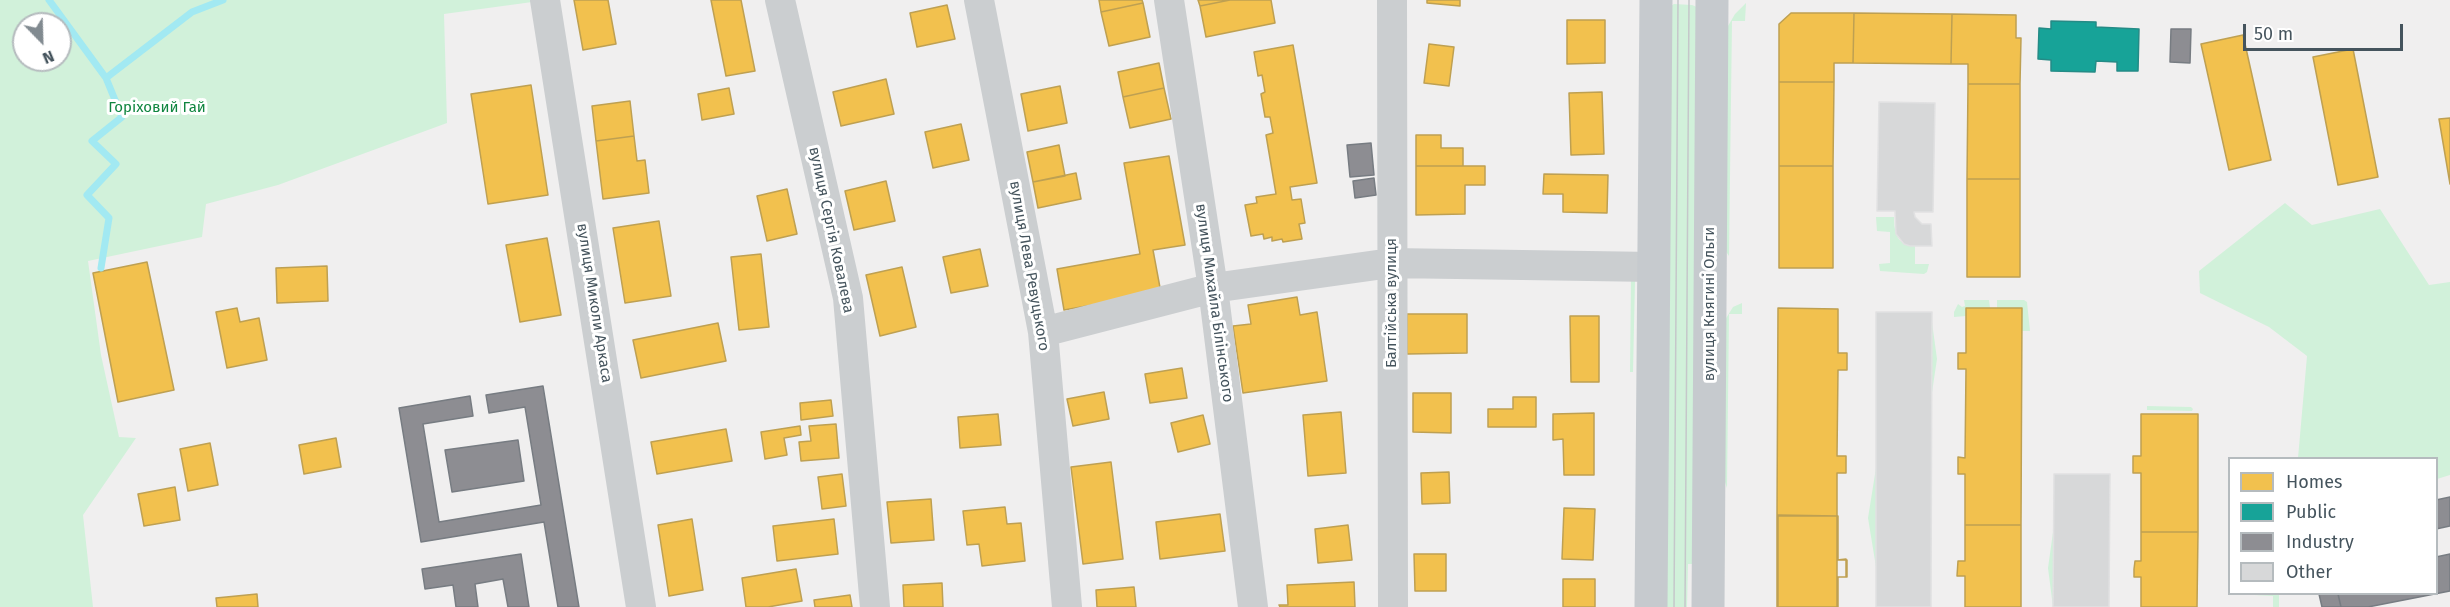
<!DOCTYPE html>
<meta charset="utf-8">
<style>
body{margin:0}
#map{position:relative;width:2450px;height:607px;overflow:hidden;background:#f0efef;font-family:"Fira Sans",sans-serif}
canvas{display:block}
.legend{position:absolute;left:2228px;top:457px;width:210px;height:138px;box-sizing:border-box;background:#fff;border:2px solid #b5bbbe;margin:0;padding:8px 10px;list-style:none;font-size:18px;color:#45545d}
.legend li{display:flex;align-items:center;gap:12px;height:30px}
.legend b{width:30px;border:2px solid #b5bbbe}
.north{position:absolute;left:12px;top:12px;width:60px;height:60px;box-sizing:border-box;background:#fff;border:2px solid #b5bbbe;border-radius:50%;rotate:157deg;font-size:16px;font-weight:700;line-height:24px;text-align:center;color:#45545d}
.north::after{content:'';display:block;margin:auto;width:21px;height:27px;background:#818a90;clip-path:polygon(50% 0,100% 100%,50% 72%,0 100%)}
.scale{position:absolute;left:2243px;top:24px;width:160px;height:27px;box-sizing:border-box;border:3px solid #45545d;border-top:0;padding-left:8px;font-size:18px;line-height:21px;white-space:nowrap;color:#45545d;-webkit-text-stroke:4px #fff;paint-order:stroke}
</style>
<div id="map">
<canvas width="2450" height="607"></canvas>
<ul class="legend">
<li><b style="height:16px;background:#f2c14e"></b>Homes</li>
<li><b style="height:16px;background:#17a398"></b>Public</li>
<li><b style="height:16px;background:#8d8d92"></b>Industry</li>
<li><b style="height:16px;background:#d7d8d9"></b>Other</li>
</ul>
<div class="north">N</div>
<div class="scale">50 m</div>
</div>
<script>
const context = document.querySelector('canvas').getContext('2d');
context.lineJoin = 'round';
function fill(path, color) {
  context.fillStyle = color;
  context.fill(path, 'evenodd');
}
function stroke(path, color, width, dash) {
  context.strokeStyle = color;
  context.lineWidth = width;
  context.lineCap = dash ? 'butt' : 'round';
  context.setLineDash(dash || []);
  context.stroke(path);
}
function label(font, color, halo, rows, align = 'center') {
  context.font = font + ' "Fira Sans",sans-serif';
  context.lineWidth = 6;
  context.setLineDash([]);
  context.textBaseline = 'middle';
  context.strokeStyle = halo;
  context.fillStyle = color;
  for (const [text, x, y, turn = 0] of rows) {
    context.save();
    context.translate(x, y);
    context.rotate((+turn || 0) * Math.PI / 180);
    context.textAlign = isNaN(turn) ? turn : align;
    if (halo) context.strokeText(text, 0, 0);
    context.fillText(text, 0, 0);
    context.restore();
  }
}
const green = new Path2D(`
 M0 0H547L444 14 447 123 278 185 206 204 202 237 88 261 101 355 119 437 136 438 83 515 93 607H0ZM24 24H60V60H24Z
 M1746 3 1745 21H1732L1729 256 1725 250 1728 26 1735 14Z
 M1674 4 1692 5 1697 7 1694 564H1688L1687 607H1664L1669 7Z
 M2285 203 2312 225 2380 209 2429 285 2450 282V475L2437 479 2436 458H2298L2307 356 2269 327 2200 293 2199 271Z
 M1876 217H1894C1894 232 1897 246 1915 246V264H1929L1927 272 1924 274 1880 271 1879 264 1890 263V232L1877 231Z
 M1631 278 1635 281 1633 372H1630Z
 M1964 300H1989L1990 308H1966V316L1954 317V312L1958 304 1962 307 1965 306Z
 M1997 300H2024L2027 302 2030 331H2022L1997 308Z
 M1742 303V314H1729L1727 488 1722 473 1725 320 1733 307Z
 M1931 315 1937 359 1931 399Z
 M2147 406 2191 407 2193 409 2192 411 2147 410Z
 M1876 468V567L1868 518Z
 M2054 525 2053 607 2048 568Z
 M2235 594H2279V607H2273V596Z`);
const homes = new Path2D(`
 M574 0H608L616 44 583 50Z
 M711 0H741L755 71 726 76Z
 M1099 0H1142L1143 3 1101 12Z
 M1198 0H1230L1200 6Z
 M1230 0H1271L1275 23 1206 37 1200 6Z
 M1427 0H1460V6L1427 3Z
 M1143 3 1150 37 1109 46 1101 12Z
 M947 5 955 39 917 47 910 13Z
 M1791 13H1854L1853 63H1834V82H1779V24Z
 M1854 13 1952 14 1951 64 1853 63Z
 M1952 14 2016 15V38H2021L2020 84H1968V64H1951Z
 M1567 20H1605V63L1567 64Z
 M2243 35 2271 160 2229 170 2201 44Z
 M1429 44 1454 47 1449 86 1424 83Z
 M1293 45 1317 183 1290 187 1292 200 1301 199 1305 223 1299 224 1302 239 1283 242 1282 239 1272 241V237L1264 239 1263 234 1251 236 1245 205 1257 203 1256 197 1276 194 1266 135 1273 133 1270 117H1265L1261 94 1265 92 1262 75 1258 76 1254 52Z
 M2353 49 2378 177 2338 185 2313 57Z
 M1159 63 1164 88 1123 97 1118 72Z
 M886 79 894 114 841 126 833 92Z
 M1779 82H1834L1833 166H1779Z
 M1968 84H2020V179H1967Z
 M531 85 548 195 488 204 471 94Z
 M1060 86 1067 123 1028 131 1021 94Z
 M729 88 734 114 702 120 698 94Z
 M1164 88 1171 119 1130 128 1123 97Z
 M1602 92 1604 154 1571 155 1569 93Z
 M630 101 634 136 596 141 592 106Z
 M2450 118V184L2439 119Z
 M961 124 969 160 933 168 925 132Z
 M1416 135H1441V148H1463V166H1416Z
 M634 136 637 161 645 160 649 193 603 199 596 141Z
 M1059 145 1065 176 1033 182 1027 152Z
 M1169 156 1185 245 1153 250 1161 293 1064 310 1057 269 1140 254 1124 163Z
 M1416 166H1485V185H1465V214L1416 215Z
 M1779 166H1833V268H1779Z
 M1076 173 1081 199 1038 208 1033 182Z
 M1544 174 1608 175 1607 213 1563 212V194H1543Z
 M1967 179H2020V277H1967Z
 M886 181 895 221 854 230 845 191Z
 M787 189 797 234 767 241 757 196Z
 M659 221 671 296 625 303 613 228Z
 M547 238 561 315 520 322 506 245Z
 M980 249 988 286 951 293 943 257Z
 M761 254 769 327 739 330 731 257Z
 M147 262 174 390 118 402 93 273Z
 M327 266 328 301 277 303 276 268Z
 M902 267 916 327 880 336 866 275Z
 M1297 297 1300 315 1317 312 1327 381 1243 393 1233 326 1251 324 1248 305Z
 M237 308 240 322 259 318 267 360 227 368 216 312Z
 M1778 308 1838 309V353H1847V370H1838L1837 456H1846V473H1837V516H1777Z
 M1966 308H2022L2021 525H1965V474H1958V457L1965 458 1966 369H1958V353H1966Z
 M1407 314H1467V353L1407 354Z
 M1570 316H1599V382H1571Z
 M718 323 726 361 641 378 633 340Z
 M1182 368 1187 398 1150 403 1145 374Z
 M1104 392 1109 419 1073 426 1067 399Z
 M1413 393H1451V433L1413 432Z
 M1513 397H1536V427H1488V409H1513Z
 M831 400 833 416 801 420 800 403Z
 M1341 412 1346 473 1308 476 1303 415Z
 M1594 413V475H1564L1563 439 1553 440V414Z
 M998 414 1001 445 960 448 958 417Z
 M2141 414H2198V532H2141V473H2133V456H2141Z
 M1203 415 1210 444 1178 452 1171 423Z
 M836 424 839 458 801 461 799 442 811 441 809 426Z
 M800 426 801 435 784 438 787 455 765 459 761 432Z
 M726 429 732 461 657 474 651 442Z
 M336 438 341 467 304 474 299 445Z
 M210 443 218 485 188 491 180 449Z
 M1111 462 1123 559 1083 564 1071 467Z
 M1449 472 1450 503 1422 504 1421 473Z
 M842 474 846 506 822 509 818 477Z
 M175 487 180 520 144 526 138 494Z
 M931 499 934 540 891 543 887 502Z
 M1005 507 1007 524 1021 523 1025 561 982 566 979 544 967 545 963 511Z
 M1564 508 1595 509 1593 560 1562 559Z
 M1220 514 1225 551 1160 559 1156 522Z
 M1778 515 1838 516V560H1847V577H1838V607H1778Z
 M1777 516H1837V560L1846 559V577H1837V607H1777Z
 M1777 516H1837V607H1777Z
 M692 519 703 590 669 596 658 525Z
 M834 519 838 554 777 561 773 526Z
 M1348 525 1352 560 1318 563 1315 529Z
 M1965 525H2021V607H1965V576H1957L1958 561H1965Z
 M2141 532H2198L2197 607H2141V577H2134V569L2135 561H2141Z
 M1414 554H1446V591H1415Z
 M796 569 802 601 768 607H746L742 578Z
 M1563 579H1595V607H1563Z
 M1354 582 1355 607H1280L1279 605H1288L1287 585Z
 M942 583 943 607H904L903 585Z
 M1134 587 1136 607H1097L1096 590Z
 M257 594 258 607H217L216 598Z
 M850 595 852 607H815L814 600Z`);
const public = new Path2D(`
 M2051 21 2096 22V27L2139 29 2138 71H2117V62L2096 61 2095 72 2051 71V60L2038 59 2039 28 2051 29Z`);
const industry = new Path2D(`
 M2171 29H2191L2190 63 2170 62Z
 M1371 143 1374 175 1350 177 1347 145Z
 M1374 178 1376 195 1355 198 1353 181Z
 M543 386 579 607H558L544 522 421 542 399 408 470 396 473 416 423 424 439 522 541 505 525 407 489 413 486 395Z
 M518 440 524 481 452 492 445 450Z
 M2450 497V526L2436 529V500Z
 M521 554 529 607H508L503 579 475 584 478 607H456L453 585 425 589 422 569Z
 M2450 554V591L2368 607H2341L2338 594H2436V557Z
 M2319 594H2338L2341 607H2322Z`);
const stream = new Path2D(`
 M49 0 106 78
 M101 268 109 218 87 195 116 164 92 141 122 117 106 78 192 12 223 0`);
const building = new Path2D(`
 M1879 102 1935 103 1933 212H1914L1915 217 1922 224H1931L1932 246H1910L1904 244 1896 234 1895 211H1877Z
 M1876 312H1932L1931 607H1876Z
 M2054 474H2110L2109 607H2053Z`);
const minor = new Path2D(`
 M545 0 641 607
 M780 0 848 298 875 607
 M979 0 1043 332 1067 607
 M1169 0 1213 288 1253 607
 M1392 0 1393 607
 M1043 332 1213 288 1391 263 1654 267`);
const major = new Path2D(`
 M1651 607 1656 0
 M1708 607 1712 0`);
const tram = new Path2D(`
 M1674 607 1678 0
 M1685 607 1689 0`);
const parkNames = [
 ["Горіховий Гай",157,108]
];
const streetNames = [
 ["вулиця Сергія Ковалева",831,230,78],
 ["вулиця Лева Ревуцького",1029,266,80],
 ["вулиця Миколи Аркаса",594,303,81],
 ["вулиця Михайла Білінського",1214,303,82],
 ["Балтійська вулиця",1392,303,-90],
 ["вулиця Княгині Ольги",1710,304,-90]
];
fill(green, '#d1f1da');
fill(homes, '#f2c14e');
stroke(homes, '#bea052', 1.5);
fill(public, '#17a398');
stroke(public, '#258b86', 1.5);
fill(industry, '#8d8d92');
stroke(industry, '#777c82', 1.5);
stroke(stream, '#a2e9f2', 7);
fill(building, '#d7d8d9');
stroke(building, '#e1e1e2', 1.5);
stroke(minor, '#cbced0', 30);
stroke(major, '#c6cace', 33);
stroke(tram, '#c5c7ca', 1.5);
label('15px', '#0f853f', '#fff', parkNames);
label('15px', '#45545d', '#fff', streetNames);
</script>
